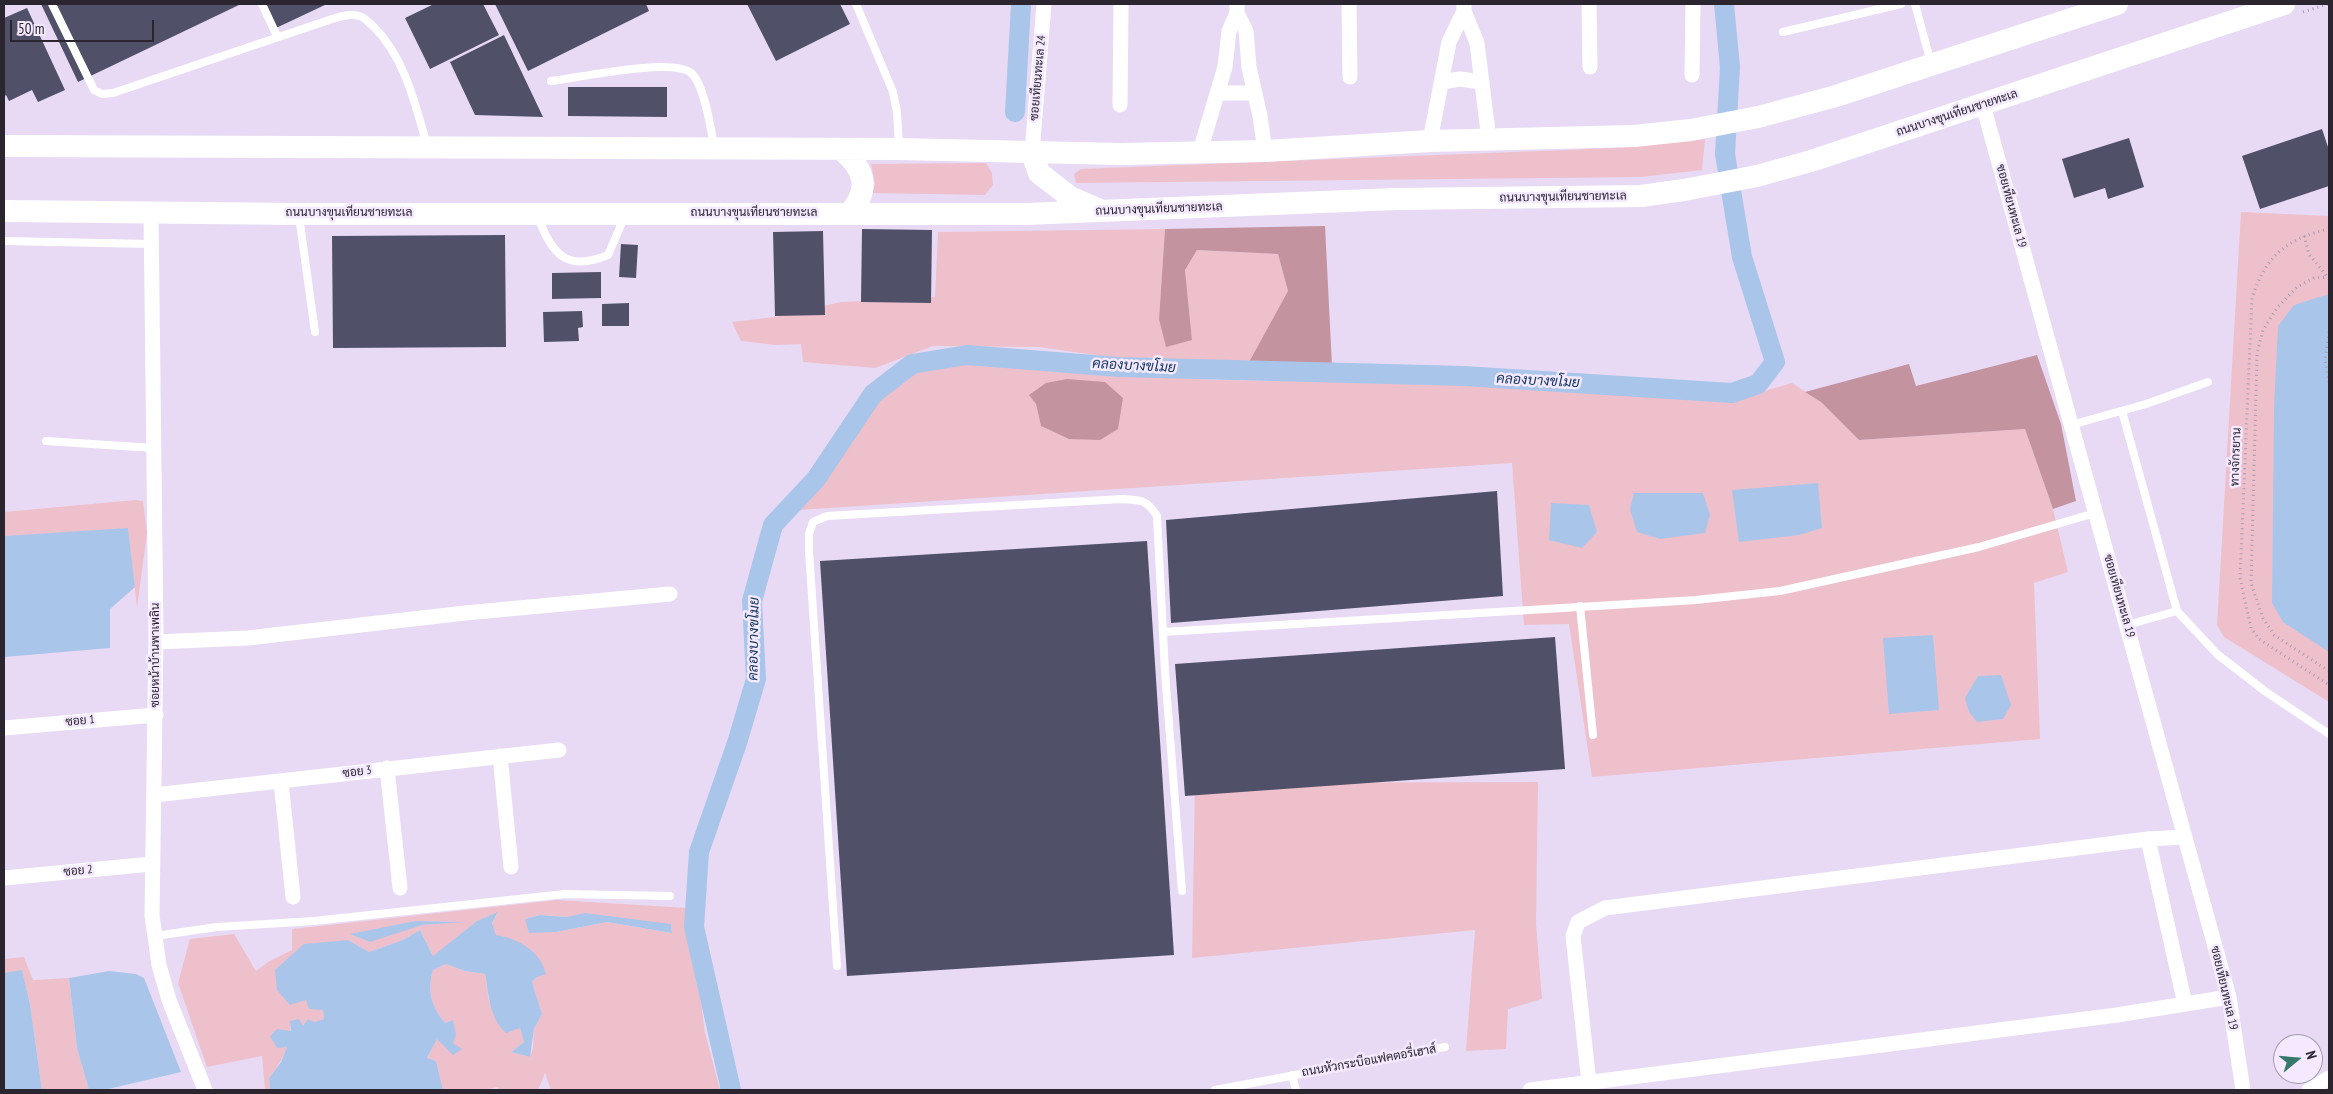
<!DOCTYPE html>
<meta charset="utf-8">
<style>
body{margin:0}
#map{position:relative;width:2333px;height:1094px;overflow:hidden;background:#e8daf5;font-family:"PT Sans Narrow",sans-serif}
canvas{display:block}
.frame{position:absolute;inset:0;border:5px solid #2a252f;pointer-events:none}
.north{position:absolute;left:2273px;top:1034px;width:50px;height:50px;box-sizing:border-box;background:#f4e9fe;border:1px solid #a39bab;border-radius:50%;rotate:73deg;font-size:14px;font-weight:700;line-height:20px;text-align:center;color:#2a252f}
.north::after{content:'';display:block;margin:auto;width:18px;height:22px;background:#36796b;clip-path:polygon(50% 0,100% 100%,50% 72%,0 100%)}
.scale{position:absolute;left:10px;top:20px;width:144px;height:22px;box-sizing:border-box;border:2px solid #2a252f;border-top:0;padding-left:6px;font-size:15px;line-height:18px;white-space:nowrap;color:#2a252f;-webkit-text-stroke:4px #f4e9fe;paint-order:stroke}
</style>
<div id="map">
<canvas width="2333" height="1094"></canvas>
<div class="frame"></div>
<div class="north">N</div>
<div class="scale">50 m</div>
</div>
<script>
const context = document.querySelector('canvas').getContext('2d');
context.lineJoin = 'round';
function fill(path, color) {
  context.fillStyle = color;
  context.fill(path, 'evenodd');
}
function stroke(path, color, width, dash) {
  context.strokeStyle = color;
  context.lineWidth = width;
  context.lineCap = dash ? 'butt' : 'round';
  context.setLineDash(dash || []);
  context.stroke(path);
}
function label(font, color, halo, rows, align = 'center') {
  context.font = font + ' "PT Sans Narrow",Sarabun,sans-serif';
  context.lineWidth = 5;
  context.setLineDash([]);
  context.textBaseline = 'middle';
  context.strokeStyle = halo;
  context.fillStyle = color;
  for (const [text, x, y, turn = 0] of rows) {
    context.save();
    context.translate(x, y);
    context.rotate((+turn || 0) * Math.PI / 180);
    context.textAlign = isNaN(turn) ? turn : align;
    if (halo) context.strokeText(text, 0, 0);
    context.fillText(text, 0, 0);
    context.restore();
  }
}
const green = new Path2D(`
 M1705 139 1702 170 1641 177 1076 183 1074 174 1081 169 1616 148Z
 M986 163 992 173 993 185 985 195 872 193 875 184 871 164Z
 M2241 212 2329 216V702L2224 637 2217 625Z
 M1165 229 1159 319 1192 340 1185 270 1197 250 1278 254 1288 291 1249 362 1116 358 1039 347 933 346 875 368 803 362 801 344 776 345 741 341 732 322 775 317 841 302 935 297 938 232Z
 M962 362 1086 373 1217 380 1430 383 1713 398 1751 395 1792 383 1821 402 1859 440 2025 429 2053 509 2068 572 2034 583 2040 739 1592 777 1569 624 1524 625 1512 463 799 510 822 482 879 399 913 370ZM1029 394 1069 439 1041 426 1036 404Z
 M135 500 143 501 147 533 137 608 128 529 4 536V512Z
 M1538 782 1536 924 1542 999 1508 1009 1506 1049 1466 1051 1475 930 1192 958 1195 783Z
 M557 900 688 908 705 1033 720 1090H551L545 1073 538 1090H498V1087L483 1090H443L436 1061 427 1059 437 1038 453 1043V1020L445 1023C431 1005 427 992 433 970L446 964 465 971 485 974 489 1002 520 1028 524 1042 511 1052 530 1057 533 1048 534 1029 542 1014 532 982 537 977 496 935 492 923 498 913 433 956 420 930 403 940 369 952 348 940 307 1000 323 1010 324 1019 303 1026 290 1022C292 1044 282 1061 269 1078L270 1090H265L262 1056 207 1067 178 983 190 939 234 934 256 971 268 962 292 950V929ZM540 915 671 924 672 933 607 922 556 932 525 919ZM415 921 457 922 422 925 351 935Z
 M24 957 33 980 69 978 77 1048 89 1090H42L30 1004 22 971 4 973V959Z`);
const forest = new Path2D(`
 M1325 226 1332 366 1249 362 1288 291 1278 254 1197 250 1185 270 1192 340 1166 347 1159 319 1165 229Z
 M2037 355 2061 424 2076 501 2053 509 2025 429 1859 440 1821 402 1805 392 1909 364 1916 386Z
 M1067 379 1105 382 1123 398 1118 429 1100 440 1069 439 1041 426 1036 404 1029 395 1046 383Z`);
const water = new Path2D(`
 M2329 294V652L2283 622 2272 603 2274 407 2278 326 2294 305Z
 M1818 483 1822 528 1799 535 1739 542 1732 490Z
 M1634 493H1703L1710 515 1705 533 1660 539 1637 532 1630 509Z
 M1551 503 1589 505 1597 532 1582 548 1549 540Z
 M128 528 135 587 110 609V648L4 657V536Z
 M1933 635 1939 710 1889 714 1883 638Z
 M2001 675 2011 705 2003 719 1977 722 1969 712 1965 698 1978 676Z
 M498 912 492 923 496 935C518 938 541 952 546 974L537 977 532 982 542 1014 534 1029 530 1057 511 1052 524 1042 520 1028 506 1033C489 1017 489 996 485 974L465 971 446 964 433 970C427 992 431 1005 445 1023L453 1020 456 1034 453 1043 462 1049 453 1055 437 1039 427 1058 436 1061 443 1090H270L269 1078 281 1062 287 1047 277 1048 270 1036 277 1029 291 1031 290 1021 299 1019 303 1026 308 1019 314 1022 324 1019 323 1010 309 1009 306 1000 290 1005 277 990 275 970 304 944 348 940 369 952 403 940 420 930 433 956 477 921Z
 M585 913 671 924 672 933 607 922 556 932 529 933 525 919 540 915 567 917Z
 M415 921 465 922 422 925 370 942 350 934Z
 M22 970 30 1004 42 1090H4V973Z
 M109 971 136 974 144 978 181 1072 104 1090H89L77 1048 69 978Z`);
const canal = new Path2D(`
 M1015 112 1021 4
 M731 1090 694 927 699 852 737 743 756 679 752 601 773 525 816 479 873 394 912 364 967 355 1119 367 1464 376 1732 393 1758 384 1775 362 1742 257 1725 154 1730 67 1724 4`);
const building = new Path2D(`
 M41 4H241L78 82Z
 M264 4H327L276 28Z
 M434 4H483L499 35 430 69 405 18Z
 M495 4H646L649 11 528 71Z
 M747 4H840L850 24 776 61Z
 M27 8 65 90 38 102 32 90 9 101 6 95 4 97V18Z
 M504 35 543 117 475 115 450 62Z
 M568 87H667V117L568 116Z
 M2322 129 2329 150V186L2260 209 2242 156Z
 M2129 138 2144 187 2108 199 2105 188 2074 198 2062 159Z
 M862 229 932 230 931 303 861 302Z
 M823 231 825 315 775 316 773 232Z
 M505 235 506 347 333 348 332 236Z
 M621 244 638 245 636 278 619 277Z
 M601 272V298L552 299V273Z
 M629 303V326H602V304Z
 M582 311 583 327 578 328 579 341 544 342 543 312Z
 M1497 491 1503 596 1171 623 1166 520Z
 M1147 541 1174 955 847 976 820 561Z
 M1555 637 1565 769 1185 796 1175 664Z`);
const path = new Path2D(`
 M2303 12 2328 4
 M2329 229C2287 238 2265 257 2252 298L2240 578 2251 628 2259 639 2329 685
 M2304 236 2309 254 2329 279
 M2329 277 2314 278 2297 287 2277 308 2263 330 2257 354 2251 583 2263 618 2274 635 2329 671
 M2329 332 2325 360 2329 382`);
const lane = new Path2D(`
 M52 4 94 90 102 94 113 93 329 20C339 17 352 12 362 17 366 19 370 24 374 27 405 58 415 104 427 145
 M262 4 277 36
 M856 4 893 92 897 112 899 147
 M1915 4 1931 63
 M1783 32 1901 4
 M551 81C578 78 672 57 691 73 704 83 711 129 714 146
 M299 216 315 332
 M538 217C552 255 567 272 608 255L624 218
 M4 241 151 244
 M2122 411 2177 611
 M2071 425 2146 404 2208 382
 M46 441 153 448
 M1580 606 1593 735
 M2127 625 2177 611 2217 654 2266 692 2329 734
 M1163 632 1696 600 1780 591 1979 547 2095 513
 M155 936 217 927 314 921 565 894 670 896
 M837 966 809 551V534L813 522 827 516 1122 499C1140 500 1146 499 1157 516L1165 672 1182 891
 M1292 1075 1296 1090
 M1215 1090 1445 1047`);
const street = new Path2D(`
 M1237 4V13L1246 31 1249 67 1260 116 1265 151
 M1349 4 1350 77
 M1589 4 1590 67
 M1464 11 1477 43 1489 140
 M1692 75 1693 4
 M1442 82 1460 79 1481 82
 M1217 93H1255
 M1120 105 1121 4
 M1983 105 2229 997 2243 1090
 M1430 141 1449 42 1464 11V4
 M1200 151 1225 67 1229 31 1237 13
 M1032 153 1044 4
 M151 212 156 637 152 915 159 965 169 1000 205 1090
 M156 642 248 638 465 613 670 594
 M4 728 156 715
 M500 756 511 867
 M387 768 400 888
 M281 782 293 897
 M154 795 559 750
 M2148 839 2185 1004
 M4 878 152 864
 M1589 1083 1573 936 1578 922 1605 908 2148 839 2185 837
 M1530 1090 2117 1015 2229 997
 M2309 1090 2329 1078`);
const secondary = new Path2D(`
 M4 146 899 149 1121 154 1265 151 1430 141 1634 136 1691 130 1758 117 1836 96 2117 4
 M841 149C865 169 871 189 849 214
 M1032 153 1039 173 1070 197 1098 209
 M4 211 298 214H1026L1396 199 1641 196 1684 190 1757 176 1811 161 2284 4`);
const streetNames = [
 ["ซอยเทียนทะเล 24",1038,78,-85],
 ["ถนนบางขุนเทียนชายทะเล",1957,113,-18],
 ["ถนนบางขุนเทียนชายทะเล",1563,197,-1],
 ["ซอยเทียนทะเล 19",2011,206,75],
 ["ถนนบางขุนเทียนชายทะเล",1159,209,-2],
 ["ถนนบางขุนเทียนชายทะเล",349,213],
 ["ถนนบางขุนเทียนชายทะเล",754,213],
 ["ทางจักรยาน",2236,457,-88],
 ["ซอยเทียนทะเล 19",2119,596,74],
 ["ซอยหน้าบ้านพาเพลิน",156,655,-90],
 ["ซอย 1",80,721,-5],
 ["ซอย 3",357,772,-7],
 ["ซอย 2",78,871,-5],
 ["ซอยเทียนทะเล 19",2224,988,77],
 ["ถนนหัวกระบือแฟคตอรี่เฮาส์",1369,1061,-10]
];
const waterNames = [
 ["คลองบางขโมย",1134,366,3],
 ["คลองบางขโมย",1538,381,3],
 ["คลองบางขโมย",754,639,-89]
];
fill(green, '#eec0cb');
fill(forest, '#c3939f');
fill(water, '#aac5ea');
stroke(canal, '#aac5ea', 20);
fill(building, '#505169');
stroke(path, '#a69cb1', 3, [1, 4]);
stroke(lane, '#fff', 8);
stroke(street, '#fff', 15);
stroke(secondary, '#fff', 22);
label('12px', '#2a252f', '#f4e9fe', streetNames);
label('italic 14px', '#153967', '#f4e9fe', waterNames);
</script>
